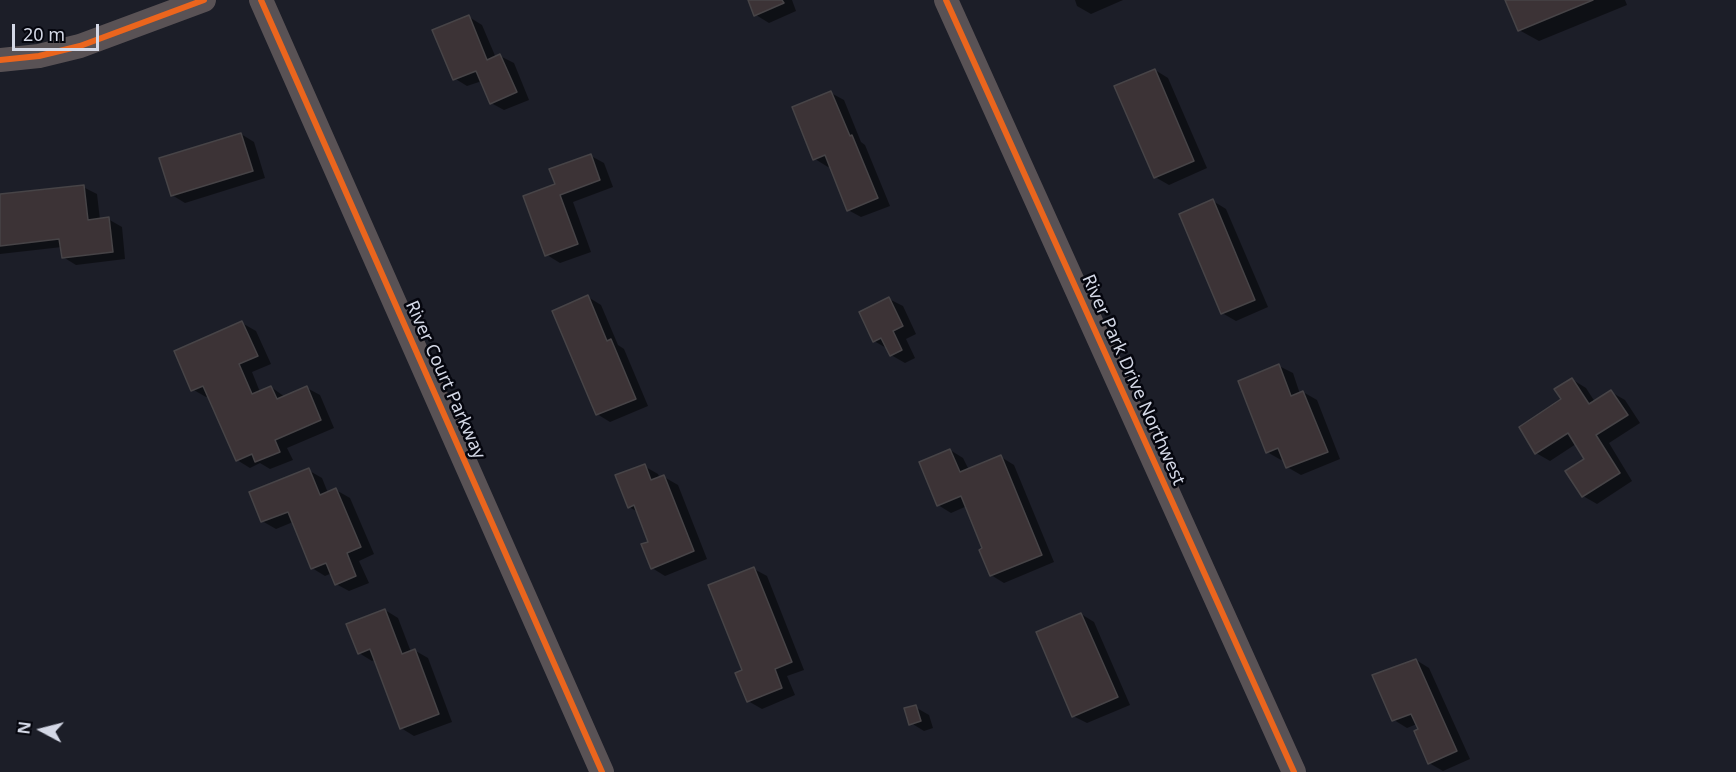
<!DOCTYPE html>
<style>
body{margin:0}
#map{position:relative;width:1736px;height:772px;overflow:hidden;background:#1c1e28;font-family:"Noto Sans",sans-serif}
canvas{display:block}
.north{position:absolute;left:12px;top:700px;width:60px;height:60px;-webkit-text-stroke:4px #05060e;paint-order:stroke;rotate:277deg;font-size:16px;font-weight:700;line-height:24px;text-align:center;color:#d4d8e6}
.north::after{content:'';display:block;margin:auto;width:21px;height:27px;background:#d4d8e6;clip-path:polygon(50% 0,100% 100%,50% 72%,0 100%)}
.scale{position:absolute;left:12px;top:24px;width:87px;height:27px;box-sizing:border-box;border:3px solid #d4d8e6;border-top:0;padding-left:8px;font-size:18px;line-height:21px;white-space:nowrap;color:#d4d8e6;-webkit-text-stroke:4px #05060e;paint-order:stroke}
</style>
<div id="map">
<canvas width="1736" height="772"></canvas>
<div class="north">N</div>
<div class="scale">20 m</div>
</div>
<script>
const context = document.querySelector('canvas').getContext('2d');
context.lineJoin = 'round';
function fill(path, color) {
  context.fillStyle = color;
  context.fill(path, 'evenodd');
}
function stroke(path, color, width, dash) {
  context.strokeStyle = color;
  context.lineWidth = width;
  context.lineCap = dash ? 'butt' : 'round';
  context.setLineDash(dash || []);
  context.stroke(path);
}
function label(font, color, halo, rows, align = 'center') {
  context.font = font + ' "Noto Sans",sans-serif';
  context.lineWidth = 5;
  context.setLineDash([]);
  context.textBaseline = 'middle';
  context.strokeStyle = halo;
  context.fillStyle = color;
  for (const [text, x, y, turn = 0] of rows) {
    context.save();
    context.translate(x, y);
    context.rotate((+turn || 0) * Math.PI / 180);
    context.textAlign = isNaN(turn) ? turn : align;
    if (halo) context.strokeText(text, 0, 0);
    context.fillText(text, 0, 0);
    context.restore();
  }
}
const shadow = new Path2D(`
 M750 0H792L796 11 769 23 756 15Z
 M1075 0H1123L1091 14 1077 6Z
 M1507 0H1625L1627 5 1539 41 1519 30Z
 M469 17 482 25 496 58 500 56 514 63 529 100 504 110 491 103 482 81 467 86 454 78Z
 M1155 70 1168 78 1207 168 1169 185 1155 177Z
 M831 93 844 100 861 142 865 145 890 206 861 217 848 210 831 166 828 167 815 159Z
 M241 134 254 142 265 178 185 203 172 195Z
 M591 156 604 163 613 187 573 202 591 252 560 263 547 255 557 185Z
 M83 187 97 194 100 220 108 219 122 227 125 259 76 265 63 257 62 247 0 254V196Z
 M1213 201 1226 209 1268 307 1236 321 1222 313Z
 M588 297 601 305 618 345 624 349 648 406 610 422 597 414Z
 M889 299 903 306 916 334 906 339 915 358 905 363 891 355 888 349 874 341Z
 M242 323 256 331 271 364 252 372 260 392 271 387 285 397 307 388 320 395 334 428 287 448 293 460 270 469 260 463 250 468 237 460 209 396 206 397 192 389Z
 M1279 366 1293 373 1300 394 1303 392 1317 400 1340 459 1301 475 1287 467 1284 458 1281 460 1267 452Z
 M1573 380 1586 388 1595 402 1611 392 1625 400 1640 423 1609 443 1632 481 1597 504 1583 496 1568 472 1586 460 1576 444 1550 461 1536 453Z
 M950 450 963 458 969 470 1001 457 1014 465 1054 562 1004 583 991 575 984 549 967 506 951 513 938 505Z
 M644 466 658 474 660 479 664 477 678 485 707 559 665 576 652 568 650 543 638 512 629 507Z
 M308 470 322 478 328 493 336 490 350 498 374 554 359 561 369 583 349 591 336 584 332 573 325 576 312 568 293 522 276 529 262 521Z
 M754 569 767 576 804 670 787 676 795 695 762 709 748 701 744 671Z
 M385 610 398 618 411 652 414 650 428 658 452 722 414 736 401 728 375 660 372 661 359 653Z
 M1081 614 1094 622 1130 705 1087 723 1073 716Z
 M1416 660 1429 668 1470 759 1443 771 1429 763 1417 724 1407 728 1394 720 1374 676Z
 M915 707 929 715 933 728 924 731 911 723Z`);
const building = new Path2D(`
 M748 0H782L784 3 754 16Z
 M1505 0H1593L1518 31Z
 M469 15 487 60 500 54 517 92 490 104 476 71 453 80 432 30Z
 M1155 69 1194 161 1154 178 1114 86Z
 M831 91 850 136 852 135 878 198 847 211 825 155 813 160 792 107Z
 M241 133 253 171 171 196 159 158Z
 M591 154 600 180 560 195 578 244 545 256 523 196 555 184 549 169Z
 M84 185 88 220 109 217 113 252 62 258 59 239 0 246V194Z
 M1213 199 1255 300 1221 314 1179 214Z
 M588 295 607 341 611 339 636 399 596 415 552 311Z
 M889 297 903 326 893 331 902 350 890 356 881 338 873 342 859 312Z
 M242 321 258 356 239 364 252 394 271 386 277 399 307 386 321 420 275 440 280 452 255 462 252 454 236 461 203 386 191 391 174 351Z
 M1279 364 1291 396 1303 391 1328 452 1286 468 1278 448 1266 453 1238 381Z
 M1572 378 1589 404 1611 390 1628 415 1596 435 1620 473 1582 497 1565 471 1584 459 1568 433 1535 454 1519 427 1561 399 1554 389Z
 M950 449 960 472 1001 455 1042 555 990 576 979 550 982 548 961 496 937 506 919 462Z
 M645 464 651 480 664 475 694 551 651 569 641 544 648 542 634 505 628 508 615 475Z
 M309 468 320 495 336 488 361 547 347 553 356 576 335 585 326 563 311 569 288 512 261 522 249 492Z
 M754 567 792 662 775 669 782 688 747 702 735 673 742 670 708 585Z
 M385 609 402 654 415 649 439 714 400 729 370 649 358 654 346 624Z
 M1081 613 1118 697 1072 717 1036 632Z
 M1416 659 1457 751 1428 764 1414 731 1418 729 1411 714 1392 721 1372 675Z
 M916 705 921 721 909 725 904 708Z`);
const minor = new Path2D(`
 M261 0 602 772
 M946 0 1294 772
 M0 60 39 56 80 46 204 0`);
const cycleway = new Path2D(`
 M261 0 602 772
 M946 0 1294 772
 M0 60 39 56 80 46 204 0`);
const streetNames = [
 ["River Court Parkway",445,380,66],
 ["River Park Drive Northwest",1133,380,66]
];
fill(shadow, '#0007');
fill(building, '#3c3336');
stroke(building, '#474447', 1.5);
stroke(minor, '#595255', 24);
stroke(cycleway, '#eb651d', 6);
label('18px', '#d4d8e6', '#05060e', streetNames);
</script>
